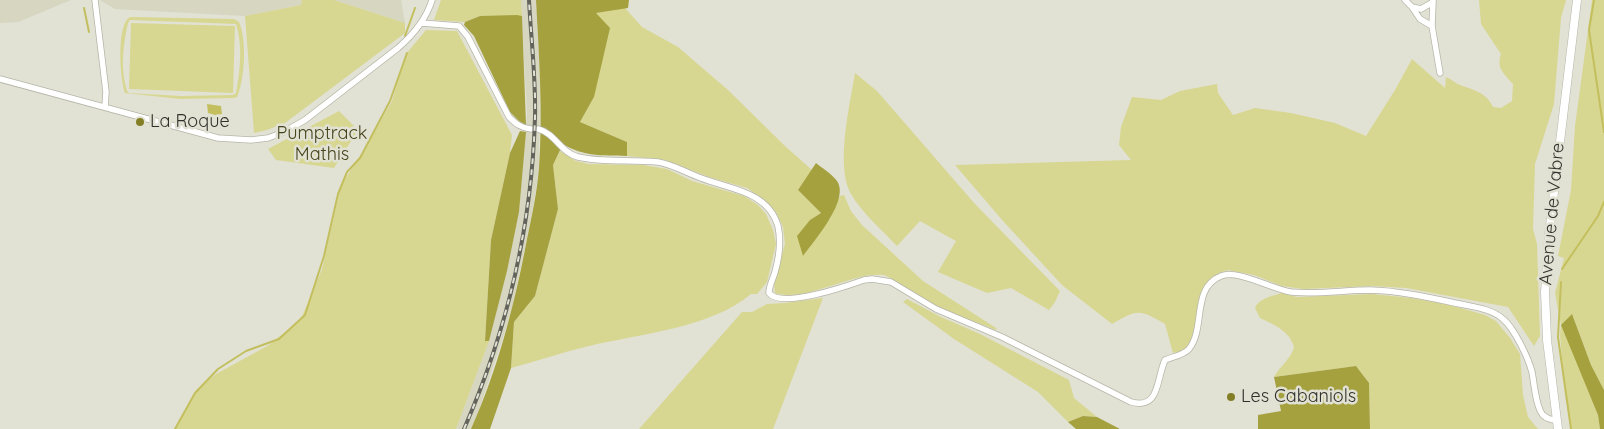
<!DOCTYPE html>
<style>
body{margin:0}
canvas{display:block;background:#e1e1d4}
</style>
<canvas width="1604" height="429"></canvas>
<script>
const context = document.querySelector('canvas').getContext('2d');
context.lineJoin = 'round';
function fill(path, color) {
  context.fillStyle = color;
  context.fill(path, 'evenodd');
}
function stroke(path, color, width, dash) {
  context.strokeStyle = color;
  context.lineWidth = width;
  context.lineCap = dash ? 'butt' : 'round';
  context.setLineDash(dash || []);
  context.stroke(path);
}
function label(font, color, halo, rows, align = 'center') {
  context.font = font + ' Quicksand,sans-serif';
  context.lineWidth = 5;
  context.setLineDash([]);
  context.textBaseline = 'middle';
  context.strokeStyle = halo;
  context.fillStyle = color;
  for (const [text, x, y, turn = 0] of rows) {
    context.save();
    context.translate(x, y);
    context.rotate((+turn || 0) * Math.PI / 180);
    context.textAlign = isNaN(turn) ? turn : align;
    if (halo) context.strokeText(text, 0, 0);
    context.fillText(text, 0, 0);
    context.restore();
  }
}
const built = new Path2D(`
 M0 0H71L18 22 0 23Z
 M100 0H302L301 5 245 16 115 9Z
 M334 0H401L405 23Z
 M521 0H536L540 73 539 169 532 214 511 313 476 419 471 429H456L489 341 507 271 519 212 527 114Z`);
const green = new Path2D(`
 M302 0H334L405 23V33L285 123 267 130 254 133 245 16 301 5Z
 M441 0H521L522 16H480L465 22 434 20Z
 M1479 0H1566L1561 18 1554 104 1535 164 1533 229 1537 244 1540 336 1534 346 1508 307 1406 288 1372 286 1303 289 1282 286 1254 275 1228 270 1217 274 1204 286 1199 297 1197 318 1190 343 1184 350 1173 353 1165 324C1139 309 1138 309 1112 324L1062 285 1003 221 955 165 1131 160 1119 145 1121 127 1132 97 1161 100 1180 91 1217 84 1218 93 1233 115 1255 108 1291 113 1335 123 1366 136 1395 90 1412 59 1445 88 1446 77C1451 79 1455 83 1460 85 1474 90 1487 93 1493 107L1501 108 1512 101 1513 84C1504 74 1496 68 1501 54L1481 24Z
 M1592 0H1604V390L1591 365 1572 314 1582 373 1598 415 1600 429H1571L1565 395 1560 335 1561 325 1555 293 1564 258 1558 256 1571 190 1575 126Z
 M625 8 642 27 678 47 728 90 786 147 812 170 798 190 821 213 810 220 830 219 840 196 844 195 851 211 862 225 923 281 996 328 997 330C992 329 987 326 983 325 962 317 942 310 923 299 916 295 889 276 884 275 852 271 807 303 775 293L774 283 785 244 783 227 776 212 765 200 747 188 709 177 665 160 627 156V142L580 122 594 97 596 13Z
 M130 17 234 19 239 22C247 39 245 79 237 97L234 98 180 99 125 93C120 80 116 24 130 17ZM130 20 236 24C243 46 240 71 236 93L233 95 181 96 129 93 127 91C120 68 123 46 128 23Z
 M131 23 235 26 233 93 129 89Z
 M426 30 457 31 512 135 510 153 491 240 485 340 489 341 456 429H175L197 389 216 374 269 345 301 319 322 269 341 185 366 147 392 101 406 54Z
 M855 73 877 91 975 204 1060 291 1055 302 1049 310 1011 288 987 293 938 272 956 241 920 221 897 246C883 231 861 212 851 194 835 166 850 104 855 73Z
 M339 111 358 130 334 168 276 160 268 149Z
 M560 151 576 161 589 164 643 165 667 169 692 181 744 196 758 205 766 214 773 230 776 244 767 282 757 294H751C711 328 639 334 589 346 563 352 537 361 511 368L514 322 535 296 558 209 553 165Z
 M1282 293 1297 297 1372 294 1411 298 1450 305 1485 315 1496 321 1510 338 1520 354 1523 395 1528 417 1538 429H1370L1369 383 1356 366 1274 377C1280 366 1291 359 1294 347 1289 330 1274 325 1260 318L1255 308C1259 298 1273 296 1282 293Z
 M823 298 773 429H639L742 312H752L767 304 785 303Z
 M907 299 941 317 980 334 1069 380 1074 398 1097 417 1083 416 1068 422 1038 392 954 339 903 302Z`);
const forest = new Path2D(`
 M536 0H629L628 8 596 13 610 28 594 97 580 122 627 142V156C602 155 584 157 563 144L553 165 558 209 535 296 514 322 511 368 490 429H471C498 369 515 303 527 239 532 216 537 192 539 168 543 112 539 56 536 0Z
 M517 15 522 16 526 125 519 121 510 112 474 36 464 25 465 22 480 16Z
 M520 131 526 132 519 212 507 271 489 341H485L491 240 510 153Z
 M816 163C822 168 832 174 837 181 850 200 814 241 803 256L797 236 810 220 821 213 798 190Z
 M1572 314 1591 365 1604 390V429H1600L1598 415 1561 325Z
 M1356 366 1369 383 1370 429H1258V415L1281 411 1274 377Z
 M1083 416 1097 417 1120 429H1076L1068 422Z`);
const water = new Path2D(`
 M207 104 221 106 222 114 215 115 208 113Z`);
const stream = new Path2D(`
 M1594 0 1589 30 1604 132
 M84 8 89 32
 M405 36 415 8
 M1562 269 1598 216 1604 202
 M1561 282 1558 337 1571 429
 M175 429 195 393 218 369 246 351 279 339 305 315 324 256 338 194 347 172 360 158 390 101 407 53`);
const minor = new Path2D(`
 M95 0 106 92 105 107
 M1405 0 1412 7 1421 9 1433 2V0
 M1433 2 1432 26 1440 73
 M1412 7 1420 19 1432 26
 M422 23 459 26 468 37 509 117C516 124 521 128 531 129
 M0 79 218 138 251 140 268 138 284 132 305 120 398 48C413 35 426 20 432 0
 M538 129C555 133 561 153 578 157 604 163 631 159 658 162 672 164 687 173 701 178 729 189 768 191 778 226 781 240 779 258 775 272 773 279 769 286 769 293 781 309 847 286 864 280L872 279 891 282 936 309 1002 337 1131 402C1160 410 1156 380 1165 360 1172 357 1184 355 1189 349 1206 328 1191 288 1221 276 1238 269 1271 289 1291 292 1317 295 1344 290 1370 290 1401 291 1431 298 1460 304 1474 307 1492 309 1503 319 1514 328 1528 357 1532 372 1534 382 1536 408 1543 415 1547 419 1552 420 1557 420`);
const secondary = new Path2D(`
 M1558 429 1547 340 1545 292 1549 234 1577 0`);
const rail = new Path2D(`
 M464 429C507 331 532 224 535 117 536 78 531 39 529 0`);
const markers = [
 [140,122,5,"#837f26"],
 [1231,397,5,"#837f26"]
];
const poiNames = [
 ["La Roque",150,122],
 ["Les Cabaniols",1241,397]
];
const parkNames = [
 ["Pumptrack",322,134],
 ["Mathis",322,155]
];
const streetNames = [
 ["Avenue de Vabre",1552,214,-85]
];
fill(built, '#d6d6c1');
fill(green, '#d8d791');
fill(forest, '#a5a13e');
fill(water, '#c3bf5e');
stroke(stream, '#c3bf5e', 2);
stroke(minor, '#b5b5a8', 7);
stroke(secondary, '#b5b5a8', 9);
stroke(minor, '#fff', 5.5);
stroke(secondary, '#fff', 8);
stroke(rail, '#64645c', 4);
stroke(rail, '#e1e1d4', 2, [5.5]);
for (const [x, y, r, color] of markers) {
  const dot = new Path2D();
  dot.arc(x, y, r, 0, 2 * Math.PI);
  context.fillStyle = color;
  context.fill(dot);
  stroke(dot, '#e1e1d4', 2);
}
label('18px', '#31312c', '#e1e1d4', poiNames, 'left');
label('18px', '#44431a', '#e1e1d4', parkNames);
label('18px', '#31312c', '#e1e1d4', streetNames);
</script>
